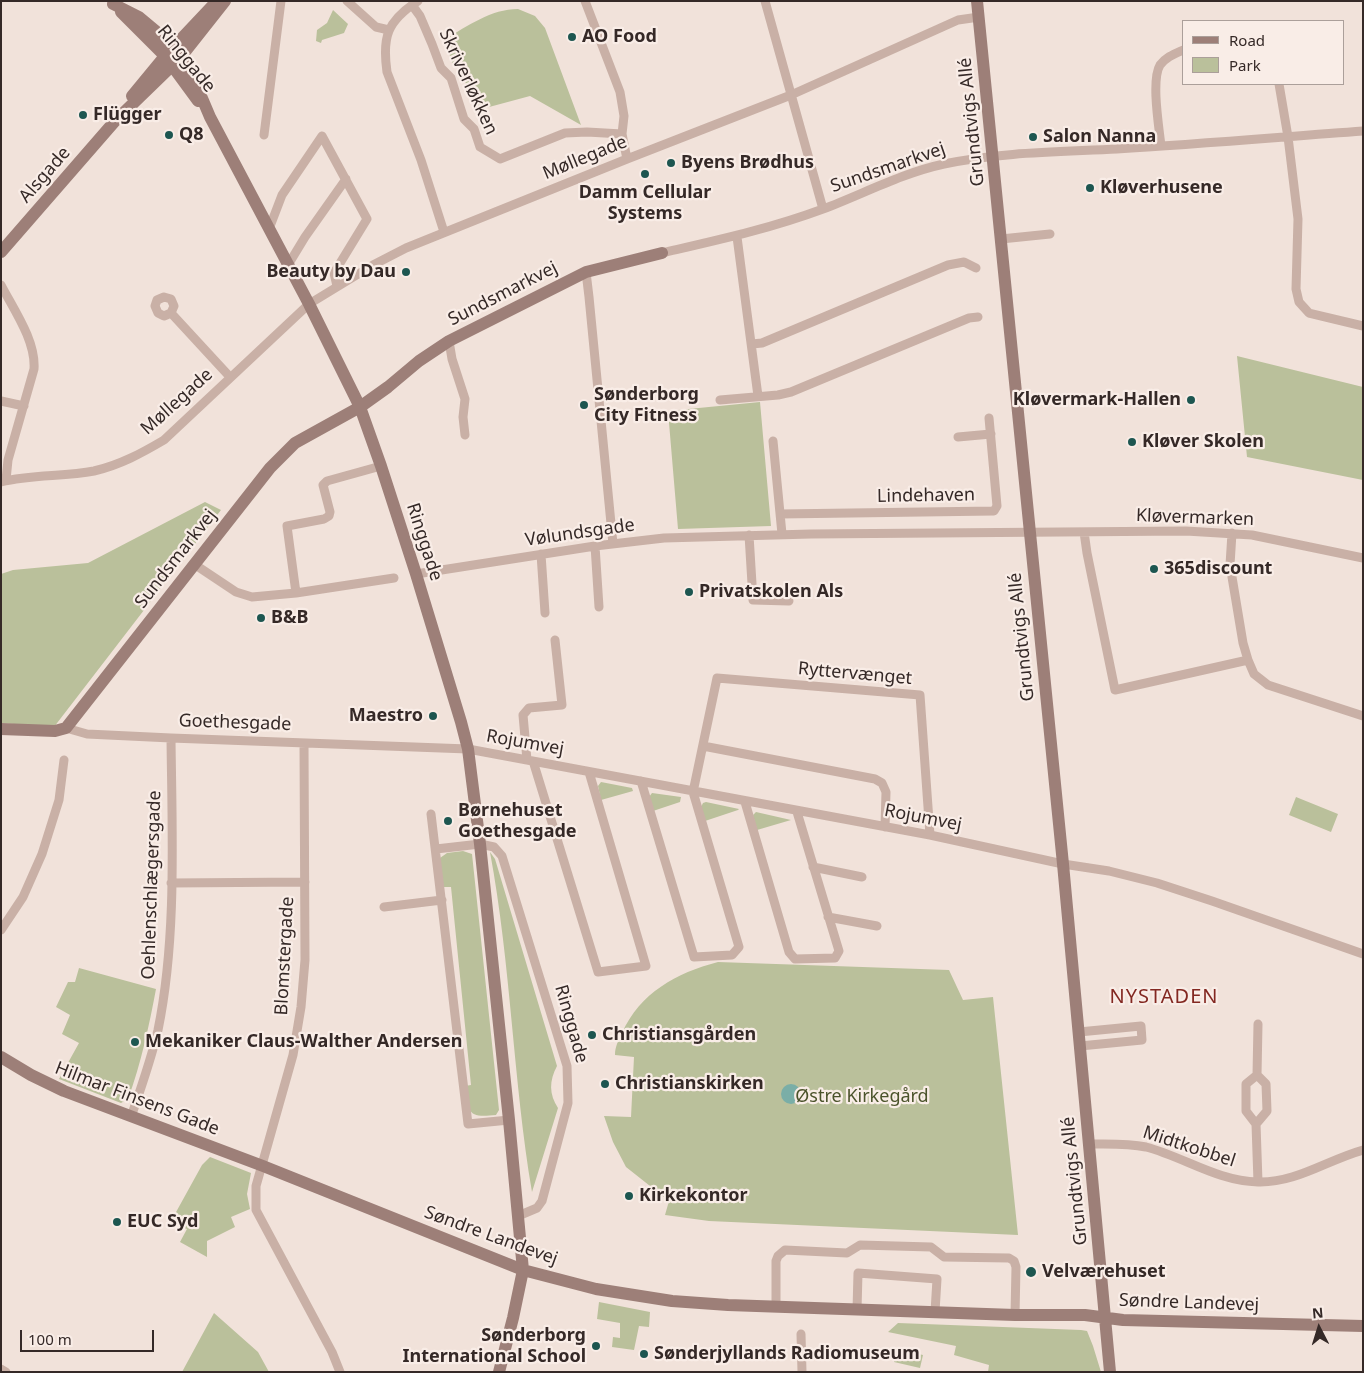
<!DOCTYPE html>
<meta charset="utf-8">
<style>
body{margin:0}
#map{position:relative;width:1364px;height:1373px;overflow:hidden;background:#f1e2da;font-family:"Noto Sans",sans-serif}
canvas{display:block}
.frame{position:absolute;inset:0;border:2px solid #352927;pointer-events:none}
.legend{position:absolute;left:1182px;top:20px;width:162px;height:65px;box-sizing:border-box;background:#f9ede7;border:1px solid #ab9f9a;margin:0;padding:6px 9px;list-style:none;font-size:15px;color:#352927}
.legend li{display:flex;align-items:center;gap:10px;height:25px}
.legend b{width:25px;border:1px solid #ab9f9a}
.north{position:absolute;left:1294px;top:1303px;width:50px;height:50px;-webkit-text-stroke:4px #f9ede7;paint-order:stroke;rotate:355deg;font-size:14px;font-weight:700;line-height:20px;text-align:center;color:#352927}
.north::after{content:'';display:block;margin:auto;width:18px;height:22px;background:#352927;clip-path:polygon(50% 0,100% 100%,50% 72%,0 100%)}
.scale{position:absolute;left:20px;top:1330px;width:134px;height:22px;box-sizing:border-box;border:2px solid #352927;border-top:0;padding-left:6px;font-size:15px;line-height:18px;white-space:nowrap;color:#352927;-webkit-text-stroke:4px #f9ede7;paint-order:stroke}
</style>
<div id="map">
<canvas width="1364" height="1373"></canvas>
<div class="frame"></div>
<ul class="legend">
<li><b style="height:6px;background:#9d7f78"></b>Road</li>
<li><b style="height:14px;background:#bac09b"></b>Park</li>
</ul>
<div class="north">N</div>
<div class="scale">100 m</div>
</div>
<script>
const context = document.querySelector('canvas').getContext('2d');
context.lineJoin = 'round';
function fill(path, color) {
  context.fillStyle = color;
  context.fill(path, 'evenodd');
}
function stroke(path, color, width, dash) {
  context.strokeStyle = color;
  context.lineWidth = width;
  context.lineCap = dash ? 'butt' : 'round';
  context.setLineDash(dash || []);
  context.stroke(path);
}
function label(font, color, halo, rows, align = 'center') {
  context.font = font + ' "Noto Sans",sans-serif';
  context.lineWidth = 4.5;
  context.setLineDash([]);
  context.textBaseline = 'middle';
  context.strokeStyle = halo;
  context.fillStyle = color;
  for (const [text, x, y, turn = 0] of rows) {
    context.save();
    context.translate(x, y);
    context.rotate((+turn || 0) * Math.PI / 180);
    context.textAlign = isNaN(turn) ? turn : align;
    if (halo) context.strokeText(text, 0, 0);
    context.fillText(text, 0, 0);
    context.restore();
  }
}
const green = new Path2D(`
 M518 9 535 16 545 28 581 125 530 96 478 110 476 100 470 97 461 68 453 66 445 39C468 26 491 9 518 9Z
 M333 10 348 24 344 33 322 40 321 43 316 41 317 30 327 23Z
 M1237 356 1363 387V480L1247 457Z
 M760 402 771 526 678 529 668 411Z
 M205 502 221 510 54 727 1 723V574L13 570 88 563Z
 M601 782 632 788 633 791 601 800 598 786Z
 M652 793 681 797 680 802 653 811 649 797Z
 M1296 797 1338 814 1331 832 1289 815Z
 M706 802 739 809 738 810 705 821 701 807 703 803Z
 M756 812 791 820 757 830 753 815Z
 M463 851 472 854 499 1110 496 1115C467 1118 469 1113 465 1086L471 1085 451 887H443L440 858 447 853Z
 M490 852 495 859 557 1066C549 1081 549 1094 558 1108L532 1192C513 1080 511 965 490 852Z
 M718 962 949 970 963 1000 993 997 1018 1235 709 1221 665 1215 669 1201 626 1167 613 1142 604 1116 631 1117 634 1057 615 1055C615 1047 618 1041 622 1033 640 993 676 973 718 962Z
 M79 968 156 989C149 1026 141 1064 128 1099L121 1103 59 1079 79 1043 62 1034 70 1015 56 1007 68 982H75Z
 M210 1157 251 1173 247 1194 250 1209 231 1217 235 1227 207 1241V1257L180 1242 187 1229 170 1223 202 1165Z
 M599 1302 650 1312 649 1327 639 1326 634 1350 612 1347 613 1337 620 1338V1323L597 1319Z
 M214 1313 258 1352 269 1372H182Z
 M898 1323 1081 1330 1087 1331 1093 1346 1101 1372H988L989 1365 954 1355 956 1346 888 1332Z
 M896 1349 923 1355 920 1368 894 1362Z`);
const water = new Path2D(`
 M781 1094a10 10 0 1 1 20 0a10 10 0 1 1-20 0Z`);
const street = new Path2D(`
 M347 1 376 27 389 30
 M418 1C387 21 382 37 387 72L421 160 444 232
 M585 1 620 92 624 116 622 134 627 159
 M765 1 823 209
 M412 5 420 16 432 44 441 68 451 78 464 119 474 129 480 147 500 159 565 133 587 132 622 134
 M1279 84 1288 137 1298 219 1296 289 1299 302 1309 313 1363 326
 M264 135 281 1
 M1161 146C1159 127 1151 80 1160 65 1166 57 1174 54 1183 50
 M269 229 282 195 322 136 367 219 334 273 337 286
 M737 237 758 396
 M1001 239 1050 234
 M662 253C718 240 769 229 823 209 863 194 902 173 944 164 1001 152 1059 152 1117 149 1199 144 1281 137 1363 131
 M288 265 305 237 346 179
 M586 272 589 297 613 544
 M1 285C14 310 36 341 34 369L8 460 6 480
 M171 313 164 316 158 313 155 306 157 300 164 297 171 299 174 306 171 313 230 377
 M449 341 452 359 465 399 463 417 465 435
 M752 344 762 343 948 265 964 262 976 268
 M720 400 778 395 791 392 969 318 978 317
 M1 401 24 406
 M958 437 991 434
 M773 441 782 534
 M1 482C31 474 64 477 94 471 120 465 142 453 164 440L309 304 373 265 406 248 627 159 791 95 958 20 979 17
 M780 514 994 511 997 506 989 418
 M1084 532 1087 553 1115 690 1248 660
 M1232 533 1230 565 1243 643 1248 660 1254 674 1268 685 1363 716
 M749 535 753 600 789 601
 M595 546 599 607
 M541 554 545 613
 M194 564 236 592 252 597 296 593 394 578
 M416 574 595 546 664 538 811 534 1186 531 1252 535 1363 558
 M296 593 287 526 324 519 329 516 330 512 323 485 327 481 381 466
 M66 728 87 734 171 738 468 749 930 835 1063 864 1109 871 1157 883 1212 901 1363 954
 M304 743 305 960 301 1007 293 1055 256 1186V1210L332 1352 340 1372
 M703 746 875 779 882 783 886 792 885 827
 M527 760 523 715 529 708 562 705 555 640
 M533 761 598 972 646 966 589 772
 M641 781 694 957 732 955 739 947 693 792 717 678 920 695 930 835
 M745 802 789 952 795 959 835 958 839 951 797 812
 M431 814 468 1124 509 1120
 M436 849 480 844 494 847 502 856 567 1066 568 1103 542 1201 537 1208 518 1216
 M813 867 862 877
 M171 883 305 882
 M384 907 442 900
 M828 917 877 926
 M1 930 23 897 42 854 59 800 64 760
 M1258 1024 1257 1075 1246 1084V1111L1256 1124 1258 1182
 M1079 1032 1141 1026 1142 1040 1080 1046
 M131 1117C141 1088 151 1060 158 1030 177 938 172 833 171 738
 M1256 1124 1267 1111 1266 1084 1257 1075
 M1089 1144C1108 1144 1127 1143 1146 1147 1184 1157 1217 1181 1258 1182 1296 1183 1327 1160 1363 1150
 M776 1307V1261L778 1256 785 1250 847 1253 860 1245 931 1247 944 1257 1009 1258 1014 1261 1016 1267 1015 1315
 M857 1310 858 1273 937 1279 935 1312
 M801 1334 802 1372
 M1 1369 6 1372`);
const secondary = new Path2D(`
 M977 1 1063 864 1110 1372
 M113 4 139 17 163 37 180 58 196 84 210 117 309 304 360 407 381 466 416 574 461 722 468 749 480 844 509 1120 523 1270 513 1318 499 1372
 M121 12 165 56 198 101
 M132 96 165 56 217 1
 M1 252 115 121 180 58 225 1
 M1 729 55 731 66 728 270 468 295 443 360 407 388 387 419 361 449 341 586 272 662 253
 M1 1057 31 1075 64 1091 263 1166 523 1270 596 1289 672 1301 728 1305 1015 1315H1085L1123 1320 1363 1326`);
const markers = [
 [572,37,5,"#1d5650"],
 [83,115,5,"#1d5650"],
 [169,135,5,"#1d5650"],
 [1033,137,5,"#1d5650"],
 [671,163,5,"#1d5650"],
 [645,174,5,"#1d5650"],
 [1090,188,5,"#1d5650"],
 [406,272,5,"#1d5650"],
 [1191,400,5,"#1d5650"],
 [584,405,5,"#1d5650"],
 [1132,442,5,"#1d5650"],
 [1154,569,5,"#1d5650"],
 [689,592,5,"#1d5650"],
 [261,618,5,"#1d5650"],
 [433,716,5,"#1d5650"],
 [448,821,5,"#1d5650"],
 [592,1035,5,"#1d5650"],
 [135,1042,5,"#1d5650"],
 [605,1084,5,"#1d5650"],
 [629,1196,5,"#1d5650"],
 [117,1222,5,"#1d5650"],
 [1031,1272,6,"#1d5650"],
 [596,1346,5,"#1d5650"],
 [644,1354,5,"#1d5650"]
];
const poiNames = [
 ["AO Food",582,37],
 ["Flügger",93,115],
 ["Q8",179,135],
 ["Salon Nanna",1043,137],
 ["Byens Brødhus",681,163],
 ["Kløverhusene",1100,188],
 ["Damm Cellular",645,193,"center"],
 ["Systems",645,214,"center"],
 ["Beauty by Dau",396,272,"right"],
 ["Sønderborg",594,395],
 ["City Fitness",594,416],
 ["Kløvermark-Hallen",1181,400,"right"],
 ["Kløver Skolen",1142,442],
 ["365discount",1164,569],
 ["Privatskolen Als",699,592],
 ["B&B",271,618],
 ["Maestro",423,716,"right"],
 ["Børnehuset",458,811],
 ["Goethesgade",458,832],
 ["Christiansgården",602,1035],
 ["Mekaniker Claus-Walther Andersen",145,1042],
 ["Christianskirken",615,1084],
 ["Kirkekontor",639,1196],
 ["EUC Syd",127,1222],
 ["Velværehuset",1042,1272],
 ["Sønderborg",586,1336,"right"],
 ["International School",586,1357,"right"],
 ["Sønderjyllands Radiomuseum",654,1354]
];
const streetNames = [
 ["Ringgade",186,59,51],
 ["Skriverløkken",468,82,65],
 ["Grundtvigs Allé",972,122,-96],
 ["Møllegade",585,158,-22],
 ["Sundsmarkvej",888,168,-19],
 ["Alsgade",45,175,-49],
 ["Sundsmarkvej",503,294,-27],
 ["Møllegade",177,402,-42],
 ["Lindehaven",926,496,-1],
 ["Kløvermarken",1195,518,2],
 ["Vølundsgade",580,533,-8],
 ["Ringgade",424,542,72],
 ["Sundsmarkvej",176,559,-52],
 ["Grundtvigs Allé",1022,637,-96],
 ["Ryttervænget",855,674,5],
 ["Goethesgade",235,723,2],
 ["Rojumvej",525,743,10],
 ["Rojumvej",923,818,11],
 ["Oehlenschlægersgade",152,885,-88],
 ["Blomstergade",285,956,-87],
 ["Ringgade",571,1024,74],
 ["Hilmar Finsens Gade",137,1099,21],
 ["Midtkobbel",1189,1147,18],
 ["Grundtvigs Allé",1075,1181,-96],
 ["Søndre Landevej",491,1236,20],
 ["Søndre Landevej",1189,1303,2]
];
const parkNames = [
 ["Østre Kirkegård",862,1097]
];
const quarterNames = [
 ["NYSTADEN",1164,997]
];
fill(green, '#bac09b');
fill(water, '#7aaea7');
stroke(street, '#c9b0a6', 9);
stroke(secondary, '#9d7f78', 12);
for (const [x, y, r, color] of markers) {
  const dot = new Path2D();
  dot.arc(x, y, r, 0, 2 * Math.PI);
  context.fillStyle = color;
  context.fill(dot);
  stroke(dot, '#f9ede7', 2);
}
label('bold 18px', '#352927', '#f9ede7', poiNames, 'left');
label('18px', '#352927', '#f9ede7', streetNames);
label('18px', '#4b532b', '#f9ede7', parkNames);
context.letterSpacing = '1px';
label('20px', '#832821', '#f9ede7', quarterNames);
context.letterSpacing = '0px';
</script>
